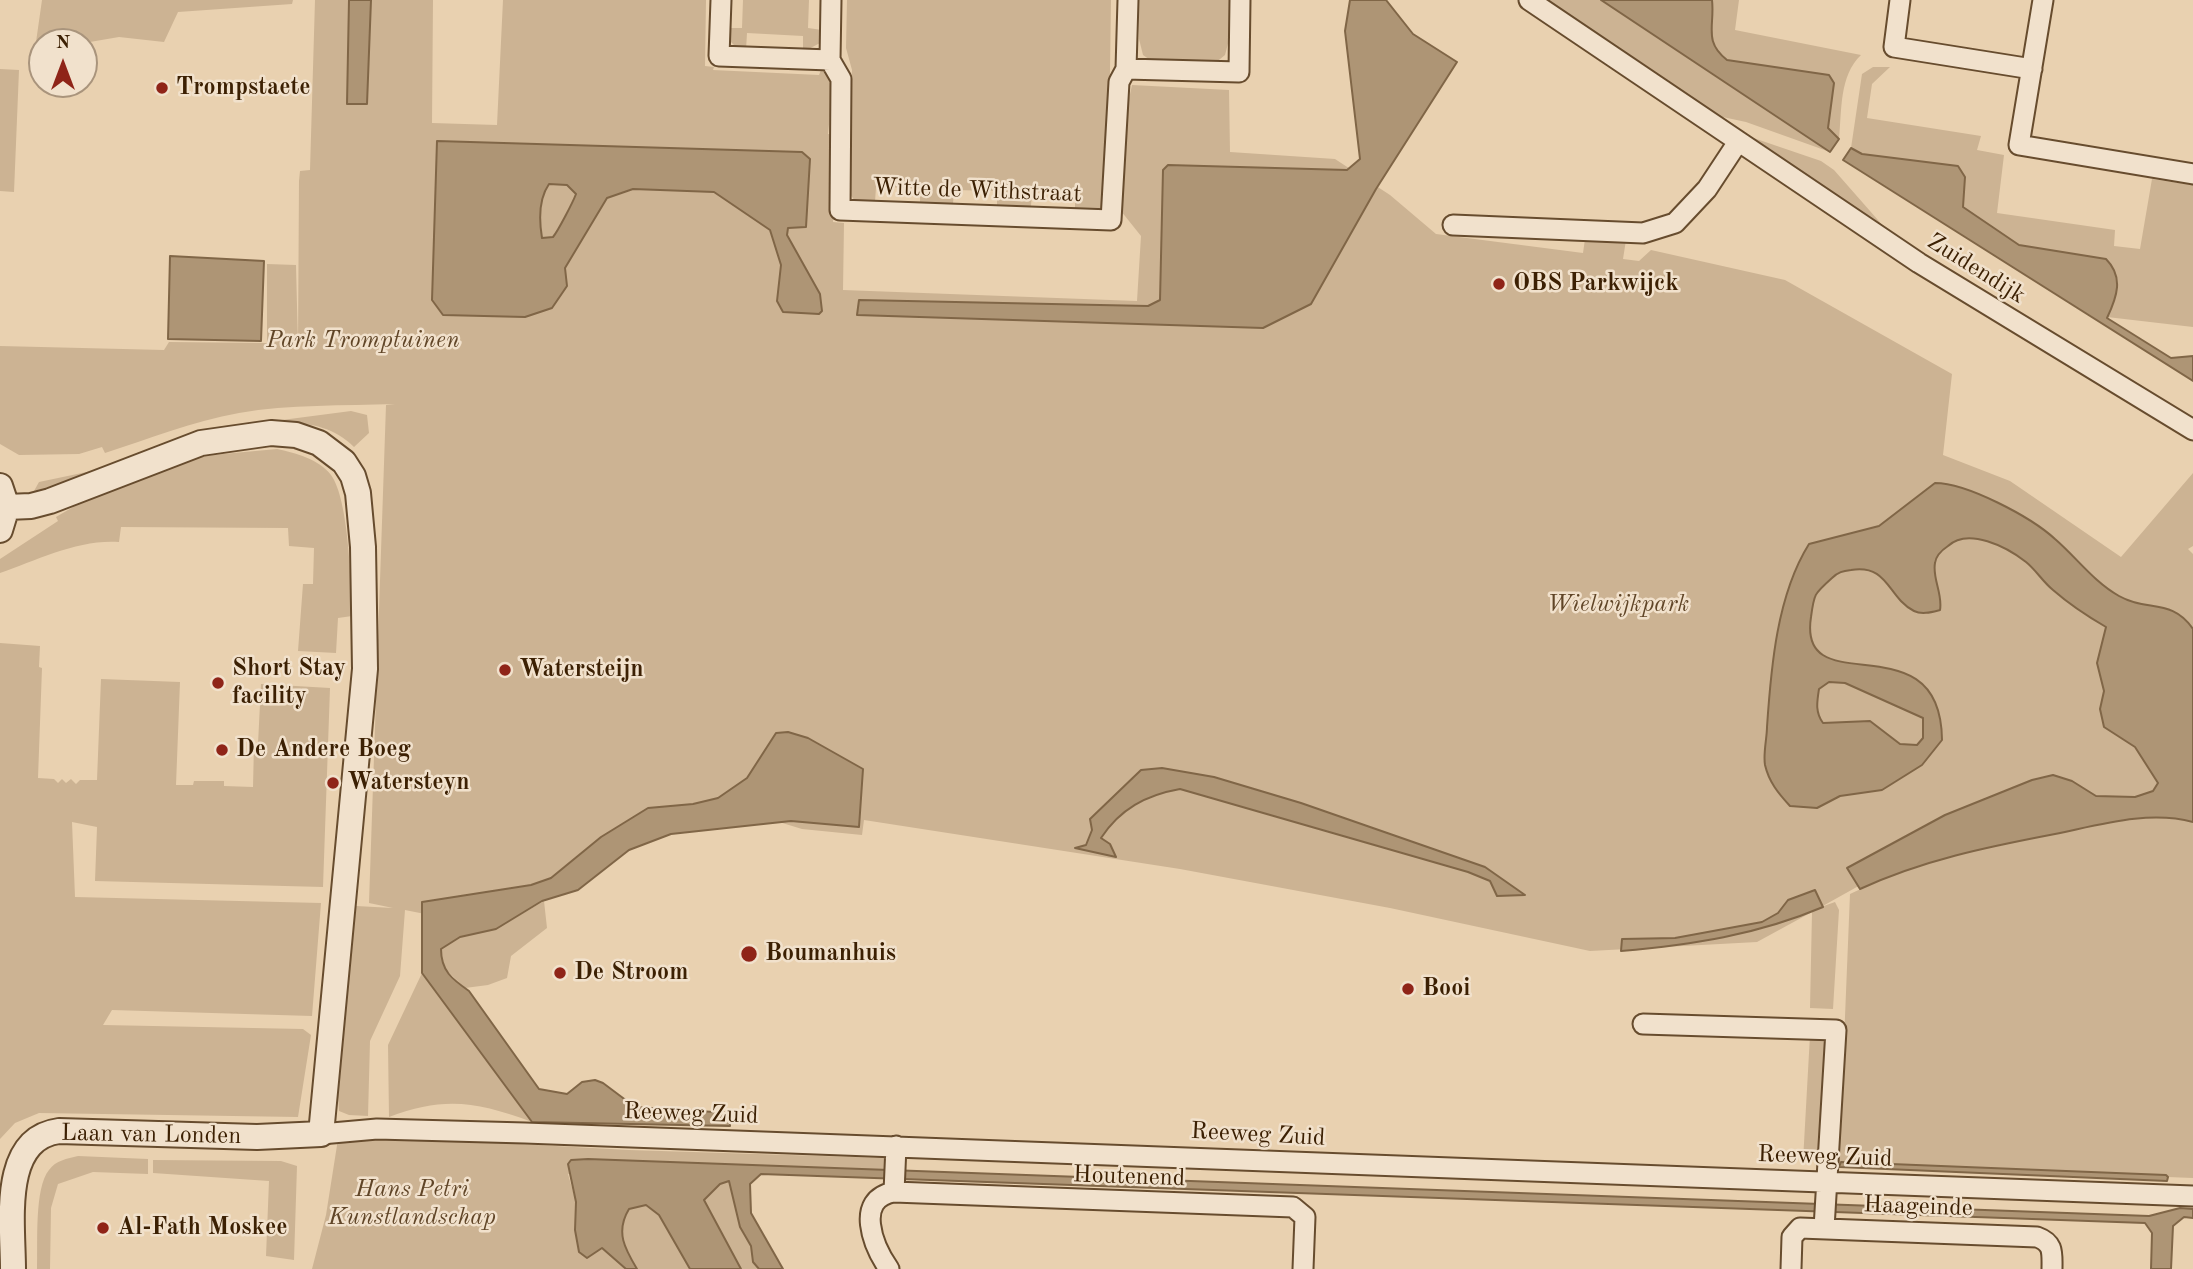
<!DOCTYPE html>
<style>
body{margin:0}
#map{position:relative;width:2193px;height:1269px;overflow:hidden;background:#e9d1b0;font-family:"Old Standard TT",serif}
canvas{display:block}
.north{position:absolute;left:28px;top:28px;width:70px;height:70px;box-sizing:border-box;background:#f1e1cc;border:2px solid #a9947c;border-radius:50%;rotate:0deg;font-size:19px;font-weight:700;line-height:28px;text-align:center;color:#3c2003}
.north::after{content:'';display:block;margin:auto;width:24px;height:32px;background:#8f2418;clip-path:polygon(50% 0,100% 100%,50% 72%,0 100%)}
</style>
<div id="map">
<canvas width="2193" height="1269"></canvas>
<div class="north">N</div>
</div>
<script>
const context = document.querySelector('canvas').getContext('2d');
context.lineJoin = 'round';
function fill(path, color) {
  context.fillStyle = color;
  context.fill(path, 'evenodd');
}
function stroke(path, color, width, dash) {
  context.strokeStyle = color;
  context.lineWidth = width;
  context.lineCap = dash ? 'butt' : 'round';
  context.setLineDash(dash || []);
  context.stroke(path);
}
function label(font, color, halo, rows, align = 'center') {
  context.font = font + ' "Old Standard TT",serif';
  context.lineWidth = 5;
  context.setLineDash([]);
  context.textBaseline = 'middle';
  context.strokeStyle = halo;
  context.fillStyle = color;
  for (const [text, x, y, turn = 0] of rows) {
    context.save();
    context.translate(x, y);
    context.rotate((+turn || 0) * Math.PI / 180);
    context.textAlign = isNaN(turn) ? turn : align;
    if (halo) context.strokeText(text, 0, 0);
    context.fillText(text, 0, 0);
    context.restore();
  }
}
const green = new Path2D(`
 M42 0H293L292 4 178 12 164 42 119 37 84 43 36 42Z
 M315 0H433L432 123 497 125 503 0H706L705 66 714 67 713 70 819 75 821 70 832 74 836 115H830L828 134 836 135 833 222 844 223 843 290 1137 301 1141 236 1121 211 1120 140 1132 85 1229 90 1230 152 1335 159 1390 195 1436 234 1583 253 1585 239 1626 240 1623 259 1639 261 1651 250 1785 280 1952 374 1943 455 2010 481 2121 557 2193 473V546L2188 549 2193 554V1178L1839 1164 1850 894 1897 872 1977 849 1914 855 1821 907 1835 902 1839 910 1833 1009 1810 1008 1812 912 1757 942 1590 951 1390 908 1180 869 864 820 862 835 802 829 779 822 791 821 724 798 460 921 405 910 400 976 370 1041 368 1116 349 1115 339 1111 338 1096 356 906 393 908 369 903 386 405 395 404C343 406 290 404 239 413 193 421 149 439 105 453L102 447 79 454 19 455 0 444V346L164 350 169 342 267 343V264L296 265 298 346 299 181 300 171 310 170Z
 M743 0H809L808 28 822 30 820 43 803 52V36L747 33 746 50 737 48 730 41 729 28H742Z
 M847 0H1111L1108 208 1101 211 1075 208V193L1032 192 1031 206H997V191L954 190 953 204 920 203V188L876 187 875 202 855 201 847 190 852 70 846 48Z
 M1139 0H1231L1230 36 1225 55 1214 64 1153 62 1143 55 1139 39Z
 M1536 0H1601L1830 152 1746 122 1704 113Z
 M1712 0H1739L1735 30 1861 55C1839 76 1842 110 1839 139L1828 128 1834 83 1829 75 1727 60 1714 50 1710 33Z
 M1873 67H1890L1872 84 1867 118 1981 136 1977 150 2004 155 1997 213 2115 230 2114 246 2140 249 2152 179 2193 185V327L2107 317C2113 295 2124 277 2106 259L2019 245 1963 207 1965 177 1958 166 1862 154 1851 148 1862 74Z
 M0 69 19 70 14 192 0 191Z
 M1730 130 1821 161 1834 170 1899 244Z
 M351 411 367 415 369 433 354 447C335 428 312 423 286 423L34 491 39 482 101 469 259 423Z
 M277 449C295 453 319 459 331 475 349 500 351 584 352 616L338 618 336 653 298 651 303 584H313L314 548 289 546 288 528 121 527 119 542C79 539 37 560 0 573V559L58 521 56 517 97 493 201 456Z
 M0 643 40 646 39 667 42 668 38 778 54 779 58 783 62 779 66 783 71 779 76 784 80 780H97L101 679 180 682 176 785H193L194 781H224V786L253 787 254 744H258L261 684 330 688 323 887 95 881 97 827 72 822 75 897 321 903 312 1016 112 1010 103 1025 303 1029 311 1035 298 1117 39 1113 15 1123 0 1139Z
 M544 901 547 928 511 956 507 978 488 985 465 988 442 966 441 949 460 937 496 929Z
 M422 973 532 1122C477 1102 445 1096 389 1117L388 1045Z
 M1810 1035 1832 1036 1824 1161H1803Z
 M372 1136 629 1150 885 1158 884 1171 670 1162 568 1174 576 1202 575 1220 628 1269H312L326 1215 338 1139Z
 M78 1156 148 1159V1174L93 1172 58 1184 51 1208 50 1269H37C38 1245 34 1188 49 1170 56 1160 67 1159 78 1156Z
 M153 1160 281 1161 297 1166 294 1260 266 1256 269 1181 153 1173Z
 M730 1181 740 1227 751 1246 753 1262 759 1269H741L704 1200 720 1184Z
 M646 1205 659 1215 690 1269H637C625 1249 615 1232 629 1209Z`);
const water = new Path2D(`
 M349 0H371L367 104H347Z
 M1350 0H1386L1413 34 1457 62 1376 189 1311 304 1263 328 857 315 859 300 1148 306 1160 300 1163 170 1168 165 1347 170 1360 159 1345 31Z
 M1601 0H1712C1715 26 1703 41 1727 60L1829 75 1834 83 1828 128 1839 139 1830 152Z
 M437 141 802 152 810 159 806 227 788 228 787 235 820 294 822 311 819 314 783 312 777 301 781 265 770 230 714 192 633 189 607 198 565 268 567 286 552 308 525 317 443 315 432 300ZM549 184 567 185 576 194C573 202 558 231 553 237L542 238C539 220 538 200 549 184Z
 M1851 148 1862 154 1958 166 1965 177 1963 207 2019 245 2106 259C2124 277 2117 297 2107 318L2171 358 2193 356V381L1843 160Z
 M170 256 264 261 261 341 168 339Z
 M1935 483C1967 483 2031 517 2055 539 2077 558 2093 581 2119 596 2147 612 2172 598 2193 629V822C2148 810 2099 825 2055 834 1987 847 1923 860 1860 889L1847 868 1945 815 2032 780 2053 775 2072 781 2096 796 2135 797 2153 791 2158 783 2135 747 2104 727 2100 709 2104 691 2097 663 2106 627C2087 616 2069 604 2053 590 2043 582 2036 570 2026 562 2007 547 1968 527 1948 546 1942 550 1936 555 1935 563 1932 578 1943 594 1940 610 1932 612 1922 615 1914 611 1887 597 1889 564 1851 570 1843 571 1838 572 1832 578 1814 594 1814 594 1811 617 1797 706 1941 617 1942 740L1922 765 1882 790 1840 796 1817 808 1790 806C1778 793 1769 782 1765 765 1763 753 1767 738 1767 727 1771 667 1777 595 1809 544L1879 526ZM1829 682 1845 683 1923 718V738L1917 745 1900 744 1870 721 1823 723C1815 712 1817 702 1819 689Z
 M788 732 808 738 863 769 859 827 791 821 671 834 629 850 578 890 542 901 496 929 460 937 441 949C441 971 452 979 469 991L539 1089 567 1094 582 1082 595 1080 603 1083 635 1107 730 1113V1126L532 1122 422 973V902L531 885 551 878 601 837 648 808 693 804 718 798 747 778 776 733Z
 M1162 768 1214 777 1301 803 1485 867 1525 895 1497 896 1490 881 1468 872 1180 789C1146 795 1120 809 1101 838L1110 844 1116 857 1075 848 1086 845 1092 830 1090 819 1141 770Z
 M1815 890 1823 907C1757 935 1691 945 1621 951L1622 939 1675 938 1762 922 1778 913 1788 900Z
 M588 1159 2149 1216 2180 1208 2193 1209V1218L2184 1217 2173 1226 2171 1269H2151L2152 1233 2145 1223 761 1174 750 1184 751 1213 783 1269H759L753 1262 751 1246 740 1227 729 1181 720 1184 704 1200 741 1269H690L659 1215 646 1205 629 1209C615 1232 625 1249 637 1269H626L602 1248 587 1258 579 1252 575 1230 576 1202 568 1164 571 1160Z
 M1841 1162 2166 1175 2168 1177 2167 1181 1839 1167Z`);
const minor = new Path2D(`
 M721 0 719 56 830 60 831 0
 M1128 0 1126 69 1239 72 1240 0
 M1529 0 1919 263 2193 430
 M1900 0 1894 47 2032 69
 M2043 0 2019 145 2193 174
 M830 60 841 79 840 210 1111 220 1119 82 1126 69
 M1453 225 1643 233 1675 223 1707 189 1738 142
 M1643 1024 1836 1030 1824 1228
 M321 1134 377 1129 525 1133 2193 1196
 M894 1192 896 1146
 M889 1269C873 1246 854 1199 894 1192L1293 1207 1305 1217 1303 1269
 M1791 1269 1792 1237 1800 1228 2037 1237C2054 1243 2052 1253 2052 1269`);
const tertiary = new Path2D(`
 M0 486 7 507 0 530
 M7 507 31 506 50 501 201 443 271 433 296 435 319 443 344 462 353 476 358 493 363 547 365 669 321 1134 257 1137 59 1131C0 1139 13 1223 13 1269`);
const markers = [
 [162,88,7,"#8f2418"],
 [1499,284,7,"#8f2418"],
 [505,670,7,"#8f2418"],
 [218,683,7,"#8f2418"],
 [222,750,7,"#8f2418"],
 [333,783,7,"#8f2418"],
 [749,954,9,"#8f2418"],
 [560,973,7,"#8f2418"],
 [1408,989,7,"#8f2418"],
 [103,1228,7,"#8f2418"]
];
const poiNames = [
 ["Trompstaete",176,88],
 ["OBS Parkwijck",1513,284],
 ["Short Stay",232,669],
 ["facility",232,697],
 ["Watersteijn",519,670],
 ["De Andere Boeg",236,750],
 ["Watersteyn",347,783],
 ["Boumanhuis",765,954],
 ["De Stroom",574,973],
 ["Booi",1422,989],
 ["Al-Fath Moskee",117,1228]
];
const streetNames = [
 ["Witte de Withstraat",977,191,2],
 ["Zuidendijk",1976,269,32],
 ["Reeweg Zuid",691,1114,2],
 ["Laan van Londen",151,1135,1],
 ["Reeweg Zuid",1258,1135,3],
 ["Reeweg Zuid",1825,1157,2],
 ["Houtenend",1129,1177,2],
 ["Haageinde",1918,1207,2]
];
const parkNames = [
 ["Park Tromptuinen",363,341],
 ["Wielwijkpark",1618,605],
 ["Hans Petri",412,1190],
 ["Kunstlandschap",412,1218]
];
fill(green, '#ccb393');
fill(water, '#ae9575');
stroke(water, '#806647', 2);
stroke(minor, '#674c2e', 23);
stroke(tertiary, '#674c2e', 28);
stroke(minor, '#f1e1cc', 19);
stroke(tertiary, '#f1e1cc', 24);
for (const [x, y, r, color] of markers) {
  const dot = new Path2D();
  dot.arc(x, y, r, 0, 2 * Math.PI);
  context.fillStyle = color;
  context.fill(dot);
  stroke(dot, '#f1e1cc', 2.5);
}
label('bold 24px', '#3c2003', '#f1e1cc', poiNames, 'left');
label('24px', '#3c2003', '#f1e1cc', streetNames);
label('italic 24px', '#604527', '#f1e1cc', parkNames);
</script>
